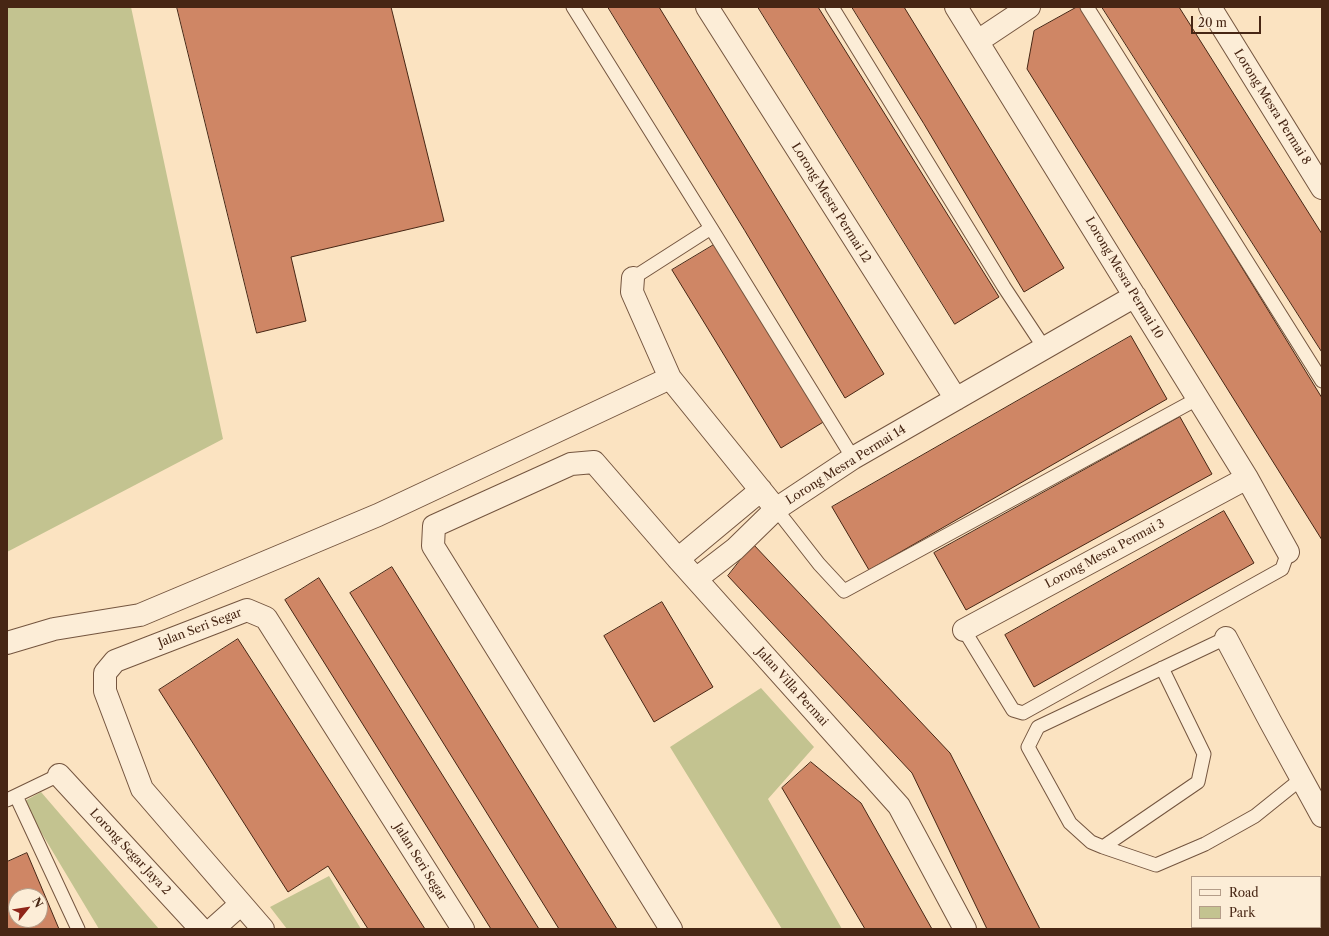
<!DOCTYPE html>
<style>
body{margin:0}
#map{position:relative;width:1329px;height:936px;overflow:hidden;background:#fbe3c1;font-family:"Libre Caslon Text",serif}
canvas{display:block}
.frame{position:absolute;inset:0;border:8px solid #472614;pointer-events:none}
.legend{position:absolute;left:1191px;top:876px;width:130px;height:52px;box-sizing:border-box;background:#fcedd7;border:1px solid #b49d89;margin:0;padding:5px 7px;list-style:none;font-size:12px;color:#472614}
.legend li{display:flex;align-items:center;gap:8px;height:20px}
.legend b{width:20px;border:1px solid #b49d89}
.north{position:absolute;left:8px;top:888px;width:40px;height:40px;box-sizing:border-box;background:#fcedd7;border:1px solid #b49d89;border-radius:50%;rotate:60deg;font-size:11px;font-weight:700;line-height:16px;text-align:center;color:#472614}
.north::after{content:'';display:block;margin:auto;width:14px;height:18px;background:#8f2418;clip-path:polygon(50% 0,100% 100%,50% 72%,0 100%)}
.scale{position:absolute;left:1191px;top:16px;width:70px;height:18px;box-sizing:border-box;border:2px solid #472614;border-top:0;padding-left:5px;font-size:12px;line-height:14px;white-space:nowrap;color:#472614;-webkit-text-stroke:3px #fcedd7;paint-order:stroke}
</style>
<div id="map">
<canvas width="1329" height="936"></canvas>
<div class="frame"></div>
<ul class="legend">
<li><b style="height:5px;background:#fcedd7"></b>Road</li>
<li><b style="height:11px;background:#c3c390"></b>Park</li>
</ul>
<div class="north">N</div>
<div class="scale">20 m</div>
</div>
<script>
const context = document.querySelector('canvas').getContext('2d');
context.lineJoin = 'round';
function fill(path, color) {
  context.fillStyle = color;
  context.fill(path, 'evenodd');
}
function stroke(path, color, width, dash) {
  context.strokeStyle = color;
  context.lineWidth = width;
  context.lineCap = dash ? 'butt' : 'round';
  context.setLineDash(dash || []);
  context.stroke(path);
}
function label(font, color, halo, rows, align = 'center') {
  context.font = font + ' "Libre Caslon Text",serif';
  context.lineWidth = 4;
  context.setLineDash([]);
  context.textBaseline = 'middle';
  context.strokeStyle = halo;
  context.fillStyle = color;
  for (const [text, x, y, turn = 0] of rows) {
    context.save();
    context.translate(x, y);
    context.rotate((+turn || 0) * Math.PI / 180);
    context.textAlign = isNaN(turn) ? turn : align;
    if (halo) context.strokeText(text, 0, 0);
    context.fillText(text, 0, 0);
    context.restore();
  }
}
const green = new Path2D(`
 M7 7H131L223 439 7 552Z
 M761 688 814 747 768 799 842 929H782L670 747Z
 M41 792 159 929H99L23 802Z
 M329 876 361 929H287L270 907Z`);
const building = new Path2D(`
 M177 7H391L444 221 291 257 306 321 257 333Z
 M608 7H659L884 374 845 398 745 231Z
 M758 7H818L999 297 955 324Z
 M852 7H904L1064 268 1024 292 924 124Z
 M1077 7H1082L1322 398V540L1027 69 1034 31Z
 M1102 7H1179L1322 234V352Z
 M717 243 825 421 781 448 672 270Z
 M1131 336 1167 399 869 570 832 507Z
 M1180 417 1212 474 966 610 934 553Z
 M1224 511 1254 563 1034 687 1005 635Z
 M753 544 950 753 1040 929H987L912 773 728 576Z
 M392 567 617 929H559L350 593Z
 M319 578 539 929H491L285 600Z
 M662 602 713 687 654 722 604 636Z
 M238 639 425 929H368L328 866 288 892 159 690Z
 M811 762 861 803 932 929H865L782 788Z
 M27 853 59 929H7V862ZM16 896H40V920H16Z`);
const lane = new Path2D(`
 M573 7 711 228 633 278
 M832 7 1004 287 1045 349
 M1087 7 1322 381
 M711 228 853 458
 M776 509 819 564 844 591 1197 399
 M964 630 1013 710 1023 713 1282 569 1288 552
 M1226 638 1038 727 1028 747 1070 823 1091 842 1103 847 1156 865 1205 844 1255 816 1301 779
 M16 796 78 929
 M7 800 59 775
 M1103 847 1198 782 1204 754 1162 668`);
const street = new Path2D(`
 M707 7 956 399
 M956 7 1247 478 1288 552
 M1210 7 1322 188
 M978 41 1029 7
 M633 278 632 292 670 378 776 509
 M678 559 761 490
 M696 579 735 549 776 509 853 458 1135 296
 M964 630 1247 478
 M1226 638 1270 721 1322 816
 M7 643 54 629 140 615 378 515 670 378
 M59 775 201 929
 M213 929 241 904
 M263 929 142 789 105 691V673L115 661 247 610 266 618 463 929
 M671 929 433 546 434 526 571 464 594 462 678 559 899 806 965 929`);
const streetNames = [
 ["Lorong Mesra Permai 8",1272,107,58],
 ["Lorong Mesra Permai 12",831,203,58],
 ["Lorong Mesra Permai 10",1124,278,59],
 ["Lorong Mesra Permai 14",846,465,-32],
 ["Lorong Mesra Permai 3",1105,554,-28],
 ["Jalan Seri Segar",200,628,-21],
 ["Jalan Villa Permai",792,687,48],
 ["Lorong Segar Jaya 2",130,852,47],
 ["Jalan Seri Segar",420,862,58]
];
fill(green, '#c3c390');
fill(building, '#cf8665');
stroke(building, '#472614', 1);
stroke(lane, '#74553f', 15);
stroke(street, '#74553f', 24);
stroke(lane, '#fcedd7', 13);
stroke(street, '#fcedd7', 22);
label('12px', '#472614', '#fcedd7', streetNames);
</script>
